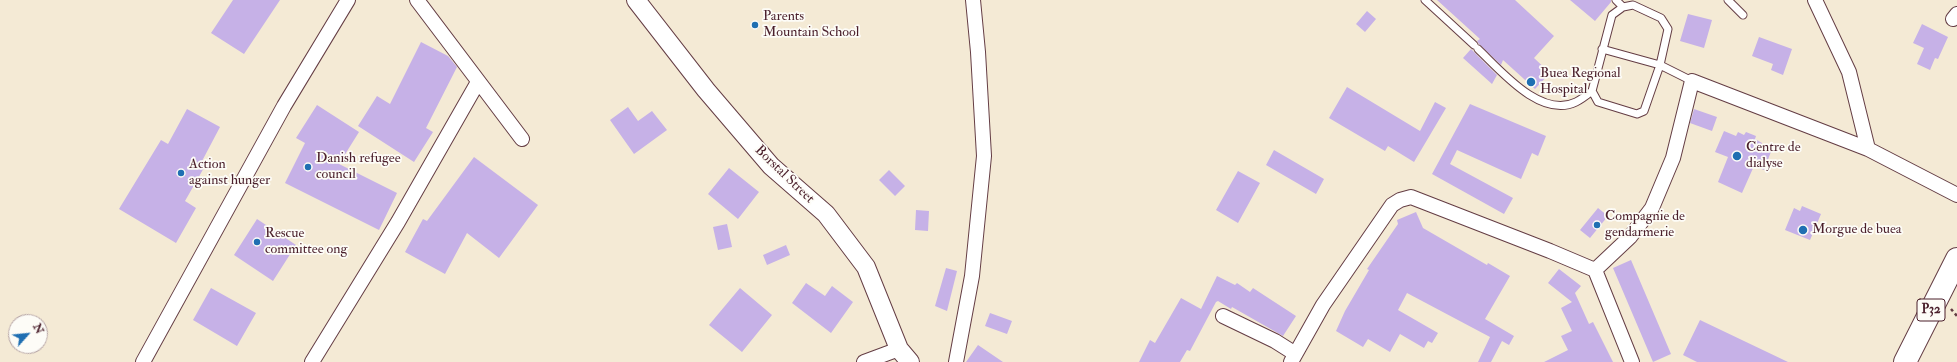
<!DOCTYPE html>
<style>
body{margin:0}
#map{position:relative;width:1957px;height:362px;overflow:hidden;background:#f4ead5;font-family:"IM FELL Double Pica",serif}
canvas{display:block}
.north{position:absolute;left:8px;top:314px;width:40px;height:40px;box-sizing:border-box;background:#fdfcf7;border:1px solid #b5a4a5;border-radius:50%;rotate:63deg;font-size:11px;font-weight:700;line-height:16px;text-align:center;color:#4a1f2b}
.north::after{content:'';display:block;margin:auto;width:14px;height:18px;background:#1f6fb2;clip-path:polygon(50% 0,100% 100%,50% 72%,0 100%)}
</style>
<div id="map">
<canvas width="1957" height="362"></canvas>
<div class="north">N</div>
</div>
<script>
const context = document.querySelector('canvas').getContext('2d');
context.lineJoin = 'round';
function fill(path, color) {
  context.fillStyle = color;
  context.fill(path, 'evenodd');
}
function stroke(path, color, width, dash) {
  context.strokeStyle = color;
  context.lineWidth = width;
  context.lineCap = dash ? 'butt' : 'round';
  context.setLineDash(dash || []);
  context.stroke(path);
}
function label(font, color, halo, rows, align = 'center') {
  context.font = font + ' "IM FELL Double Pica",serif';
  context.lineWidth = 3.5;
  context.setLineDash([]);
  context.textBaseline = 'middle';
  context.strokeStyle = halo;
  context.fillStyle = color;
  for (const [text, x, y, turn = 0] of rows) {
    context.save();
    context.translate(x, y);
    context.rotate((+turn || 0) * Math.PI / 180);
    context.textAlign = isNaN(turn) ? turn : align;
    if (halo) context.strokeText(text, 0, 0);
    context.fillText(text, 0, 0);
    context.restore();
  }
}
const building = new Path2D(`
 M233 0H280L244 54 211 33Z
 M1437 0H1515L1554 36 1534 58 1550 73 1535 89 1503 60 1501 65 1479 44 1477 41 1480 39Z
 M1570 0H1611V2L1595 21Z
 M1367 11 1376 19 1365 32 1356 24Z
 M1688 14 1712 20 1704 48 1680 41Z
 M1922 24 1948 37 1938 59 1935 58 1930 70 1917 64 1924 48 1913 43Z
 M1759 37 1792 49 1783 75 1771 70 1773 64 1752 56Z
 M421 42 448 56 457 67 426 128 433 132 414 162 358 126 377 96 390 104Z
 M1471 49 1497 75 1492 84 1463 58Z
 M1347 87 1420 131 1435 102 1446 108 1414 162 1388 146 1385 151 1329 118Z
 M1470 104 1546 136 1538 156 1532 153 1521 179 1457 150 1450 164 1513 198 1504 214 1432 174Z
 M317 105 359 132 339 164 397 193 379 230 285 183 305 143 296 138Z
 M628 107 638 121 652 111 667 130 634 154 610 120Z
 M187 109 220 127 201 163 205 166 185 201 196 208 176 243 119 209 161 140 168 144Z
 M1694 109 1717 117 1712 131 1690 123Z
 M1724 131 1736 136 1738 132 1744 135 1746 132 1756 136 1755 139 1762 143 1761 145 1772 149 1764 170 1754 166 1742 193 1718 182 1728 157 1715 152Z
 M1274 150 1324 179 1316 194 1266 165Z
 M474 157 538 205 499 258 467 233 445 274 405 252 423 219 427 221Z
 M729 168 759 192 738 219 708 194Z
 M889 170 905 186 895 196 879 180Z
 M1238 171 1260 183 1238 223 1216 210Z
 M1802 206 1821 214 1810 240 1785 230 1794 208 1800 211Z
 M1598 208 1608 216 1590 238 1580 230Z
 M916 210 929 211 928 231 915 230Z
 M1416 212 1423 228 1487 265 1488 263 1510 276 1485 319 1514 336 1509 345 1502 341 1491 362H1478L1490 337 1407 293 1398 310 1438 333 1432 343 1428 341 1424 348 1400 334 1390 352 1368 339 1363 347 1336 331 1345 311 1369 270 1367 269 1398 224 1397 220Z
 M257 219 296 245 273 281 234 255Z
 M727 224 732 247 718 250 713 227Z
 M786 245 790 255 767 265 763 255Z
 M1631 260 1671 354 1653 362 1613 268Z
 M946 268 957 271 947 311 935 306Z
 M1559 269 1581 286 1575 293 1589 324 1593 322 1613 362H1544L1568 350 1561 336 1572 331 1561 308 1572 302 1548 283Z
 M1217 276 1235 285 1237 283 1250 292 1253 288 1296 316 1283 336 1232 307 1231 309 1218 301 1216 302 1190 351 1187 350 1180 362H1139L1150 340 1155 343 1181 298 1201 309Z
 M806 283 825 296 832 286 853 302 831 333 792 303Z
 M211 288 256 313 237 346 193 320Z
 M740 288 772 315 742 352 709 325Z
 M990 313 1012 321 1007 334 985 326Z
 M1700 320 1788 362H1697L1683 355Z
 M978 345 1003 362H966Z`);
const path = new Path2D(`
 M1951 309 1957 316`);
const service = new Path2D(`
 M1425 0 1474 45
 M1616 0 1623 7
 M1728 0 1743 15
 M1633 5 1661 18 1668 29 1660 65 1644 111 1637 114 1598 102 1592 91 1612 15 1623 7Z
 M1478 49C1501 71 1541 119 1576 102 1582 99 1587 95 1592 91
 M1602 49 1660 65 1692 81`);
const minor = new Path2D(`
 M417 0 522 139
 M1815 0 1849 72 1868 149
 M1953 19 1957 14
 M1595 270 1632 362
 M1223 316 1275 341 1294 353
 M143 362 284 106 348 0
 M312 362 398 222 478 82
 M864 362 899 349
 M956 362 972 276 984 156 978 52 973 0
 M1291 362 1323 305 1392 205 1400 200 1411 197 1550 251 1595 270 1630 237 1652 208 1673 158 1692 81 1868 149 1957 195`);
const tertiary = new Path2D(`
 M636 0 706 90 771 166 826 214 866 267 899 349 910 362`);
const primary = new Path2D(`
 M1905 362 1957 259`);
const markers = [
 [755,25,4,"#1f6fb2"],
 [1531,82,5,"#1f6fb2"],
 [1737,156,5,"#1f6fb2"],
 [308,167,4,"#1f6fb2"],
 [181,173,4,"#1f6fb2"],
 [1597,225,4,"#1f6fb2"],
 [1803,230,5,"#1f6fb2"],
 [257,242,4,"#1f6fb2"]
];
const shields = [
 [1931,310,28]
];
const shieldNames = [
 ["P32",1931,310]
];
const poiNames = [
 ["Parents",763,17],
 ["Mountain School",763,33],
 ["Buea Regional",1540,74],
 ["Hospital",1540,90],
 ["Centre de",1746,148],
 ["dialyse",1746,164],
 ["Danish refugee",316,159],
 ["council",316,175],
 ["Action",189,165],
 ["against hunger",189,181],
 ["Compagnie de",1605,217],
 ["gendarmerie",1605,233],
 ["Morgue de buea",1812,230],
 ["Rescue",265,234],
 ["committee ong",265,250]
];
const streetNames = [
 ["Borstal Street",784,175,44]
];
fill(building, '#c6b1e7');
stroke(service, '#643d44', 9);
stroke(minor, '#643d44', 16);
stroke(tertiary, '#643d44', 20);
stroke(primary, '#643d44', 24);
stroke(path, '#643d44', 2.5, [3, 3]);
stroke(service, '#fff', 7);
stroke(minor, '#fff', 14);
stroke(tertiary, '#fff', 18);
stroke(primary, '#fff', 22);
for (const [x, y, r, color] of markers) {
  const dot = new Path2D();
  dot.arc(x, y, r, 0, 2 * Math.PI);
  context.fillStyle = color;
  context.fill(dot);
  stroke(dot, '#fdfcf7', 1.5);
}
for (const [x, y, w] of shields) {
  const box = new Path2D();
  box.roundRect(x - w / 2, y - 11, w, 22, 3);
  context.fillStyle = '#fdfcf7';
  context.fill(box);
  stroke(box, '#4a1f2b', 1);
}
label('bold 13px', '#4a1f2b', null, shieldNames);
label('14px', '#4a1f2b', '#fdfcf7', poiNames, 'left');
label('14px', '#4a1f2b', '#fdfcf7', streetNames);
</script>
